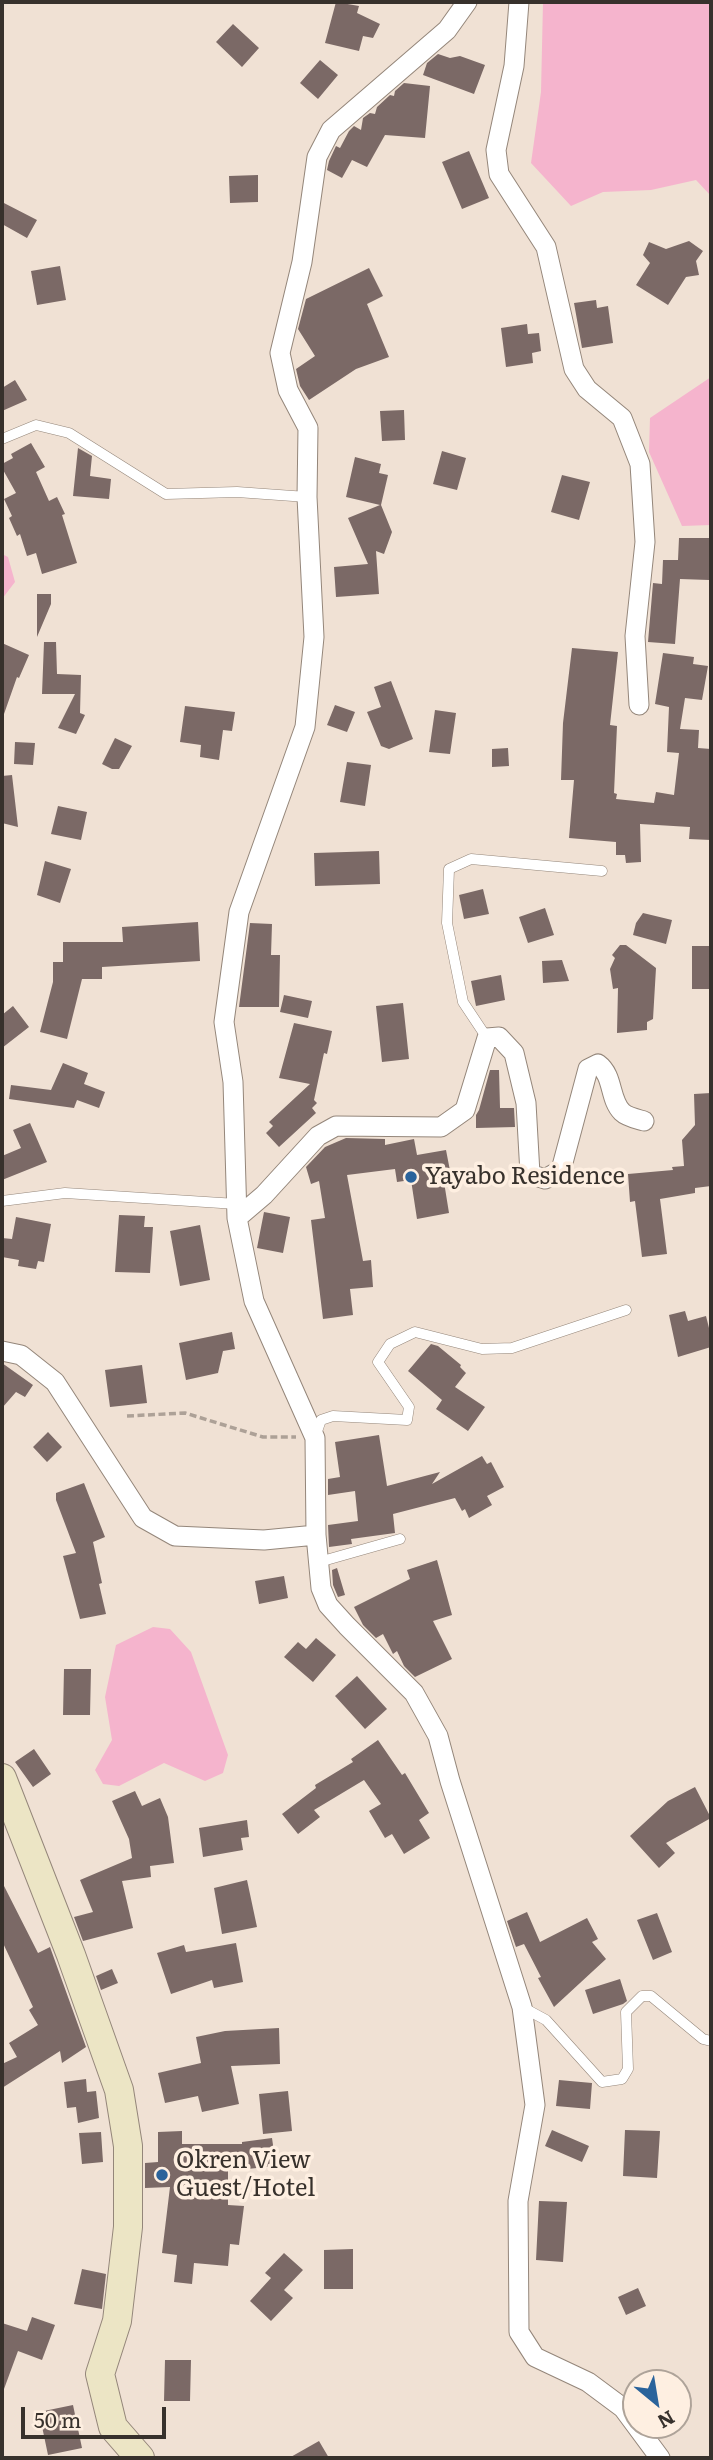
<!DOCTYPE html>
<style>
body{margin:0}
#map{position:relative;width:713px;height:2460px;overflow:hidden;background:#f0e1d4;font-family:Literata,serif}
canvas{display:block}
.frame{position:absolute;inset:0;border:4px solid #37312c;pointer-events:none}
.north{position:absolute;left:622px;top:2369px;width:70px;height:70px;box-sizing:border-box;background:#feefe1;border:2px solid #aea399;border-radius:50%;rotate:150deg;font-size:19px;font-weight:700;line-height:28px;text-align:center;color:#37312c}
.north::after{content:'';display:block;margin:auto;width:24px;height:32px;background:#2a639b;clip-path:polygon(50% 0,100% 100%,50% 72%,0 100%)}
.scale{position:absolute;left:21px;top:2407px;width:145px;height:32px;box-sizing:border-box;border:4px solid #37312c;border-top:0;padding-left:9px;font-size:21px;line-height:24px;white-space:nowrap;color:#37312c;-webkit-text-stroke:5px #feefe1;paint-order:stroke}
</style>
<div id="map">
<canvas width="713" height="2460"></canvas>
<div class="frame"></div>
<div class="north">N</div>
<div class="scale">50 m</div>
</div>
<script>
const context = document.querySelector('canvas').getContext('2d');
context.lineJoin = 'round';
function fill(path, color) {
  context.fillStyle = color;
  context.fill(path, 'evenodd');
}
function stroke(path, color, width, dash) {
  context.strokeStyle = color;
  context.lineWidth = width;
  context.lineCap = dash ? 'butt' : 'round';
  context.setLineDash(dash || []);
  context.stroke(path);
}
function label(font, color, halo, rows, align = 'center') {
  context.font = font + ' Literata,serif';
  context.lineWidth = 7;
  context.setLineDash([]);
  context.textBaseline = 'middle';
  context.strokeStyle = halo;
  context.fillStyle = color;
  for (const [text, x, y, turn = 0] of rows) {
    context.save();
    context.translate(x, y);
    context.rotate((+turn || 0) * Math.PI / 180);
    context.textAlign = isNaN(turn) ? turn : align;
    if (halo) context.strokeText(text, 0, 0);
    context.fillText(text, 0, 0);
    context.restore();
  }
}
const green = new Path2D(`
 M543 2H711V196L696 180 651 190 603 192 571 206 531 163 541 92Z
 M711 377V525L682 526 649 452 650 418Z
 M2 554 8 557 15 582 2 599Z
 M153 1627 170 1629 191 1652 228 1755 223 1773 205 1781 164 1763 119 1786 103 1784 95 1770 112 1740 105 1697 116 1645Z`);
const building = new Path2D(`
 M336 2 359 6 357 13 380 24 373 38 363 36 359 51 325 43Z
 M233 24 259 48 242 67 216 42Z
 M438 54 450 58 460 56 485 65 474 94 423 75 427 63Z
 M320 60 338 75 318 99 300 83Z
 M404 83 430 86 425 138 385 135 367 167 352 160 342 178 327 170 329 161 336 146 340 148 349 131 354 126 361 130 363 118 370 113 375 114 377 107 390 95 394 96 395 91Z
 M469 151 489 198 462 209 442 162Z
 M258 175V202L230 203 229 176Z
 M2 202 37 220 27 238 2 224Z
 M689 241 703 251 696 261 699 275 686 277 668 305 636 285 650 263 643 255 649 242 666 249Z
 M60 266 66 300 37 305 31 271Z
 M369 268 383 296 367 304 389 357 356 369 309 400 300 386 296 369 315 356 298 329 306 299Z
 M596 300 597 308 608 306 613 343 582 348 574 303Z
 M527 324 528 334 539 333 541 351 532 353 533 363 506 367 501 328Z
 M15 380 27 400 2 411V388Z
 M404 410 405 440 382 441 380 411Z
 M31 443 45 467 36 472 49 501 57 497 65 514 62 515 77 563 42 574 36 553 27 556 20 534 17 536 9 518 12 516 4 499 16 493 2 468V464L13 458 11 454Z
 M78 448 92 456 90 476 111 479 109 499 73 496Z
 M442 451 466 458 457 490 433 484Z
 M355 457 381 464 379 473 388 475 381 505 392 532 384 554 376 551 379 594 336 597 334 567 368 564 348 518 380 505 346 497Z
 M562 475 590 482 579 520 551 512Z
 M679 538H711L709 580 680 579 675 644 648 642 653 583 662 584 663 560H678Z
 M37 594H51V604L37 637Z
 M44 642H56L57 674 81 675 80 713 85 715 76 734 58 728 75 694H42Z
 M2 643 29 655 19 678 17 677 4 714H2Z
 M572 648 618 652 610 725 617 726 614 793 617 794 616 799 654 803 656 792 674 795 679 753 667 752 669 707 655 704 663 653 694 657 693 664 708 666 702 700 685 698 680 729 699 730 698 748 711 749V840L689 839 690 827 640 824 641 862 626 863 625 855H616V842L569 838 574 780H561L563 723Z
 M391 681 413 739 389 749 381 746 367 712 381 707 374 687Z
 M335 705 355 712 347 732 327 725Z
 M185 706 235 712 232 731 223 730 219 760 200 757 201 745 180 742Z
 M435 710 456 713 450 754 429 752Z
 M115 738 132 746 119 769H112L102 764Z
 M15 742 35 743 33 765 14 764Z
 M508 748 509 766 492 767V749Z
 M347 762 371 765 365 806 340 802Z
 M12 775 18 827 2 823V776Z
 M58 806 87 812 81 840 51 834Z
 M379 851 380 884 315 886 314 853Z
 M45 861 71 869 60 903 37 895Z
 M483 889 489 914 464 919 459 895Z
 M545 908 554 935 528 943 519 917Z
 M643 913 672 920 666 944 633 935 636 923Z
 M198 922 200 961 102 967V979H82L67 1039 40 1032 53 982V962H63V942H123L122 927Z
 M250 923 272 924 271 955H280L279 1007H239Z
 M620 945H626L656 968 653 1019 647 1022V1030L617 1033 618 988 613 989 610 969 615 958 612 955Z
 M692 946H711V989H692Z
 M562 960 569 981 543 983 542 961Z
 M501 975 505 1000 476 1006 471 981Z
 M284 995 312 1001 308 1018 280 1012Z
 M403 1003 409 1059 382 1062 376 1006Z
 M13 1006 29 1027 2 1048V1015Z
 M294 1023 332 1031 327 1054 324 1053 314 1100 317 1103 312 1108 316 1113 279 1147 266 1133 273 1126 269 1122 310 1084 279 1078Z
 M63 1063 88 1073 84 1084 105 1092 99 1108 77 1100 74 1108 9 1099 11 1085 51 1090Z
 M490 1070H499L500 1108H514L515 1127 476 1128V1115L479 1110Z
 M711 1093V1186L695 1188V1193L660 1199 667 1254 642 1257 635 1201 630 1202 628 1174 673 1170 672 1167 684 1166 682 1140 695 1125 694 1094Z
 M30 1123 47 1162 2 1180V1156L21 1148 13 1130Z
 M346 1138 385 1139V1145L414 1139 417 1155 446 1150 452 1181 444 1182 449 1213 417 1219 411 1180 397 1182 395 1169 347 1175 363 1261 371 1260 373 1287 350 1289 353 1315 323 1319 311 1220 325 1218 319 1181 311 1184 306 1167 325 1147Z
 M264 1212 290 1217 283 1253 257 1248Z
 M119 1215 145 1216 144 1227H153L150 1273 115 1272Z
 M16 1217 51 1224 44 1262 38 1261 36 1269 18 1266 19 1260 2 1257V1238L12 1239Z
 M200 1225 210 1280 180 1286 170 1231Z
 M685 1311 688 1321 706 1316 711 1336V1347L678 1357 669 1315Z
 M232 1332 235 1349 223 1351 218 1373 186 1380 179 1343Z
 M431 1344 438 1346 461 1365 460 1367 466 1373 455 1387 485 1407 468 1431 436 1409 442 1400 408 1371Z
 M2 1363 33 1385 25 1397 16 1392 2 1408Z
 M142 1365 147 1403 110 1407 105 1370Z
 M48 1432 62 1447 47 1462 33 1447Z
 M379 1435 387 1486 440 1472 432 1484 482 1456 487 1464 491 1462 504 1487 487 1496 492 1505 469 1518 465 1509 462 1511 455 1498 393 1514 395 1533 351 1539 352 1544 329 1547 328 1525 358 1521 355 1491 328 1495V1479L340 1477 335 1442Z
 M84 1483 105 1537 93 1542 102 1583 99 1584 106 1614 80 1619 63 1556 76 1553 56 1500V1493Z
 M437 1560 452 1615 433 1621 452 1659 415 1677 404 1666 397 1651 393 1654 383 1634 376 1638 363 1625 354 1607 410 1579 407 1570Z
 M337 1568 345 1595 338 1597 333 1585 332 1570Z
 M284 1576 288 1598 259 1604 255 1581Z
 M316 1638 336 1655 313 1682 284 1657 298 1642 306 1649Z
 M64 1669H91L90 1715H63Z
 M357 1676 387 1709 365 1729 335 1696Z
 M378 1740 402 1775 405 1773 429 1813 419 1820 430 1838 404 1854 392 1834 385 1838 369 1811 381 1804 364 1780 314 1810 320 1817 298 1834 282 1814 316 1788 315 1785 353 1762 351 1759Z
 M34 1749 51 1774 33 1787 15 1762Z
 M695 1787 711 1818 666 1843 675 1853 659 1868 630 1836 668 1801Z
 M135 1791 142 1806 160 1798 168 1817 174 1863 150 1866 151 1877 122 1881 133 1928 83 1941 74 1917 93 1912 80 1880 132 1858 129 1839 112 1801Z
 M247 1820 249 1837 241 1838 243 1850 203 1857 199 1828Z
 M247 1880 257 1927 222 1934 214 1888Z
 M2 1882 38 1953 50 1947 86 2047 62 2063 60 2051 2 2088V2064L17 2057 9 2043 38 2025 29 2010 33 2007 2 1941Z
 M527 1912 540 1942 587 1918 598 1939 592 1942 606 1959 554 2007 538 1978 541 1977 524 1944 516 1947 507 1921Z
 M657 1913 672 1952 653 1960 637 1920Z
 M236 1943 243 1982 214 1988 212 1980 171 1994 157 1953 184 1945 186 1952Z
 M112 1969 118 1983 101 1990 96 1976Z
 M620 1979 627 2001 623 2004 593 2014 585 1990Z
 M279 2028 280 2064 231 2066 239 2104 202 2112 198 2096 165 2103 158 2073 201 2063 196 2037 225 2031Z
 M86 2079 87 2092 96 2091 99 2118 78 2123 76 2107 67 2108 64 2082Z
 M559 2080 592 2083 590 2109 556 2106Z
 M288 2091 292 2131 263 2134 259 2094Z
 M552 2130 589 2146 582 2162 545 2146Z
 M625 2130 660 2131 657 2178 623 2176Z
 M182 2131V2144H242V2142L272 2138 276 2166 228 2171V2205L244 2206 239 2245 230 2244 228 2266 194 2263 192 2284 174 2282 177 2255 162 2253 170 2187 145 2188V2163L158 2162V2132Z
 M101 2132 103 2162 82 2164 79 2133Z
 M539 2201 567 2202 563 2262 536 2260Z
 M353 2249V2289H324V2250Z
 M284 2253 303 2270 284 2290 293 2298 271 2321 250 2301 271 2278 265 2273Z
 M82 2269 106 2274 102 2309 74 2304Z
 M638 2288 646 2306 626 2315 618 2297Z
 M32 2317 55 2325 42 2360 18 2351 4 2389H2V2323L27 2331Z
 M165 2360H191L190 2401H164Z
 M73 2405 82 2448 48 2455 39 2412Z
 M319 2441 329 2458H289Z`);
const path = new Path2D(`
 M127 1416 185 1413 263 1437H296`);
const lane = new Path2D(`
 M2 439 36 425 69 433 166 494 237 492 307 497
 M487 1038 463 1002 447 923 449 869 471 859 602 871
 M2 1201 65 1193 237 1204
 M316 1434 321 1420 333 1416 407 1420 409 1407 378 1362 390 1344 415 1332 482 1349 512 1348 626 1310
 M319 1562 400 1539
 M522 2007 546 2020 602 2082 622 2079 628 2069 626 2012 642 1996H651L703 2039 711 2041`);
const street = new Path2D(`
 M467 2 447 30 331 130 317 157 302 262 280 353 288 390 308 428 307 497 314 637 305 727 239 912 224 1022 233 1082 237 1218 254 1301 315 1438 316 1535 321 1588 328 1605 347 1626 414 1693 438 1736 450 1781 522 2007 535 2105 518 2201 519 2332 535 2357 588 2382 623 2408 660 2458
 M519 2 514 66 496 150 499 174 546 247 574 369 587 389 622 418 640 464 645 542 635 636 639 705
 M237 1218 264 1195 318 1136 336 1126 441 1127 465 1110 487 1038 499 1037 514 1053 526 1103 530 1174 545 1179 561 1170 588 1069 598 1064C614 1076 609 1099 622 1112 627 1117 637 1119 644 1121
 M2 1351 21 1355 55 1382 143 1518 175 1536 264 1540 316 1535`);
const secondary = new Path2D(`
 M2 1778 71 1955 119 2090 128 2146V2227L117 2321 100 2374 113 2427 140 2458`);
const markers = [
 [411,1177,7,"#2a639b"],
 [162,2175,7,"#2a639b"]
];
const poiNames = [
 ["Yayabo Residence",425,1177],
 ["Okren View",176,2161],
 ["Guest/Hotel",176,2189]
];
fill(green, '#f5b4cd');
fill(building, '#7b6966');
stroke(lane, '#94867a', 11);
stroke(street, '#94867a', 21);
stroke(secondary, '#94867a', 30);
stroke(path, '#ada197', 3.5, [7, 3.5]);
stroke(lane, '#fff', 10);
stroke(street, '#fff', 19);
stroke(secondary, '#ece5c5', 28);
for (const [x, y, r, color] of markers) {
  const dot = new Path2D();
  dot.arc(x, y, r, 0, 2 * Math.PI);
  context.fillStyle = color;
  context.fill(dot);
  stroke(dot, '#feefe1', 2.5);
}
label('24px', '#37312c', '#feefe1', poiNames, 'left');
</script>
